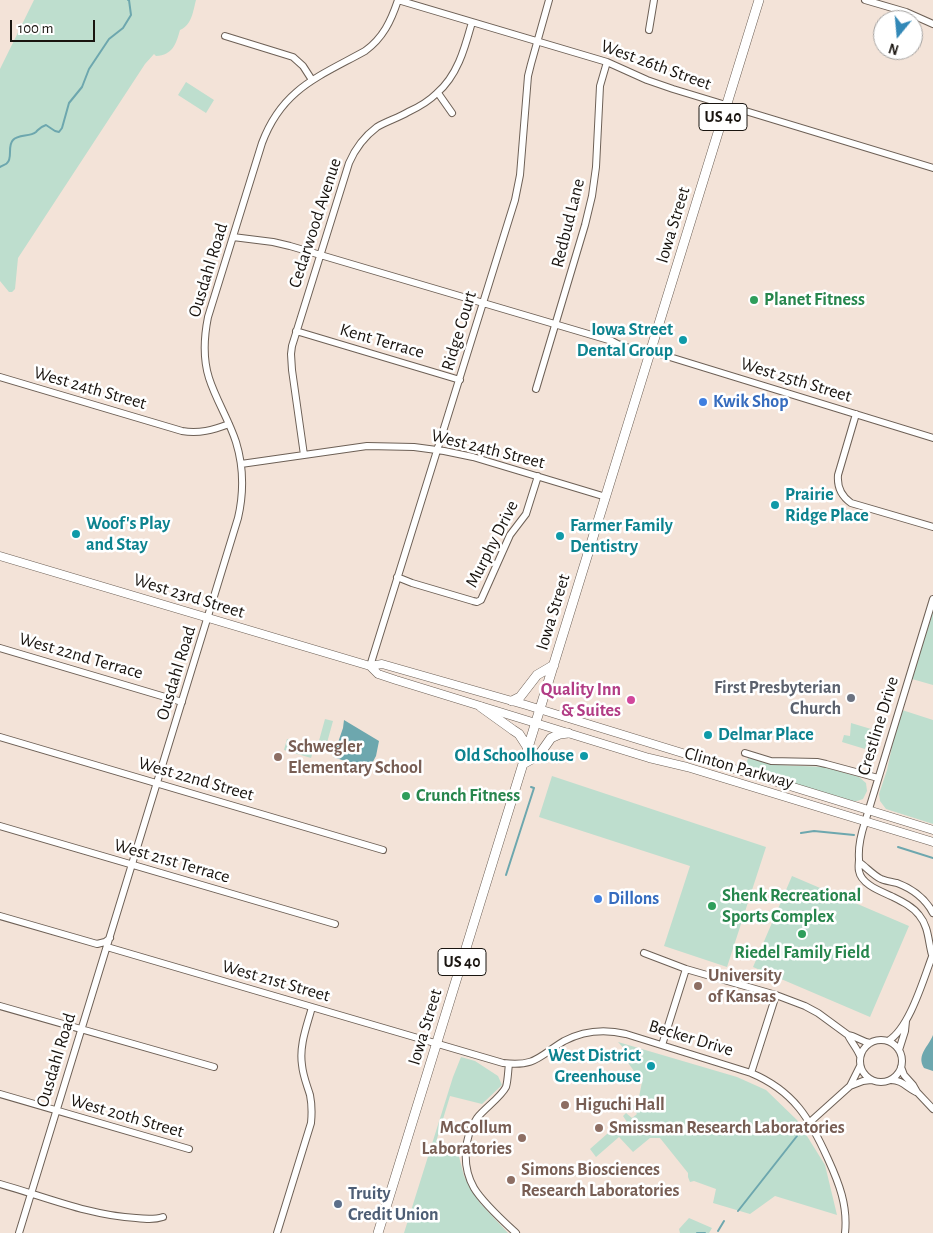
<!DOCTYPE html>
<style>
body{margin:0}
#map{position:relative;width:933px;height:1233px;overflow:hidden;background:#f3e3d8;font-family:"Alegreya Sans",sans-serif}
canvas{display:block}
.north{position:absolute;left:873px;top:10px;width:50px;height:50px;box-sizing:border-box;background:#fff;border:1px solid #a3a19f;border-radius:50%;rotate:197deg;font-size:14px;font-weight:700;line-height:20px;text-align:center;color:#19140f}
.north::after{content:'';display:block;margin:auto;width:18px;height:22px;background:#3288b7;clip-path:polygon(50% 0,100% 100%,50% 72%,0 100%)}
.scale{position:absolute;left:10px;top:20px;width:85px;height:22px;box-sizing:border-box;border:2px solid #19140f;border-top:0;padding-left:6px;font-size:15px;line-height:18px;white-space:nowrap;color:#19140f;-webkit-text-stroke:4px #fff;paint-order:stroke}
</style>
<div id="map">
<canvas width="933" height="1233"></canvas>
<div class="north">N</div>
<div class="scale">100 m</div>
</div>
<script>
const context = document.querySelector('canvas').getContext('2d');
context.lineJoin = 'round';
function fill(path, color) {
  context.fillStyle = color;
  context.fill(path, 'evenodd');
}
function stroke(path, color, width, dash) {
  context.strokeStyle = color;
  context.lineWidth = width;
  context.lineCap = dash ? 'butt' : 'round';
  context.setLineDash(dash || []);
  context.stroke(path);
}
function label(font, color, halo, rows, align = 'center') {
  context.font = font + ' "Alegreya Sans",sans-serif';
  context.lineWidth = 5;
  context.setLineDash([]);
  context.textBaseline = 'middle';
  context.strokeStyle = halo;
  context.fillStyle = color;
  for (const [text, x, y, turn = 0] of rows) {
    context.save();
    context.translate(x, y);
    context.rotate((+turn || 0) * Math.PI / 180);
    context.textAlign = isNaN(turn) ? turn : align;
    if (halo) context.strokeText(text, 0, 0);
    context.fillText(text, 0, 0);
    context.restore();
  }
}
const green = new Path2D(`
 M34 0H196C193 11 192 25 180 30 176 44 173 55 156 56L154 54 145 64 18 258 15 289 12 292H9L0 281V69Z
 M186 82 214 100 206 113 178 95Z
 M933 611V685L912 679Z
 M902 710 933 720V824L886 809 880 801 879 794 887 770 895 733Z
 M325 719 333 721 325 750 317 748Z
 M851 723 871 729 865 749 842 742 844 735 850 736Z
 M287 739 314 748 311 758 284 750Z
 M748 758 778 765 825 767 859 777 866 783 867 791 863 799 857 801H853L745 769Z
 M552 776 766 847 727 967 664 946 690 866 539 817Z
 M792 876 909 926 870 1017 753 967Z
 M618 1042 737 1077 766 1090 797 1120 825 1165 837 1215 775 1196 750 1214 713 1203 716 1189 694 1181 690 1182 688 1177V1173L660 1138H650L633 1152 619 1137 596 1157 590 1149 616 1126 619 1128 627 1122 623 1116 626 1113 632 1118 637 1114 632 1107 639 1097 642 1082 626 1060 630 1055Z
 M461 1057 475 1061 498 1076 502 1085 482 1104 450 1096 436 1142 457 1149 464 1176 480 1203 508 1233H404L453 1077Z
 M689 1218 712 1228 709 1233H680L679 1229Z`);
const water = new Path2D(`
 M344 720 379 741 376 756 369 769 333 757 343 728Z
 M933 1035V1071L924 1068C916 1055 929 1046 933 1035Z`);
const stream = new Path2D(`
 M0 167C1 166 7 164 7 163 13 158 7 146 13 140 18 134 30 137 36 132 40 128 40 127 46 125L55 131 59 132 62 128 69 103 82 87 89 69 109 39 123 28 131 15 129 0H128
 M801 833 814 831 854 835
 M898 847 933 858
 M506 875 534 788 531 787
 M738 1211 797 1136
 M718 1231 724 1221
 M697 1233H705`);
const minor = new Path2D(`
 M865 0 906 12 933 24
 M649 30 654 0
 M225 36 293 57 303 66 312 80
 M438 93 452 113
 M233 237 273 242 290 246 612 341C624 348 638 350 651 352
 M296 331 460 380
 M647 350 933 438
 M0 377 182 431C199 434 213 430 229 424
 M536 389 585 225 592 196 596 167 600 86 607 62
 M856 414 838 475C837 487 841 496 851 503L933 527
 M304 455 292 370 291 354 292 346 349 163C355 149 365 136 377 127 387 121 398 118 408 112 419 107 429 101 437 93 458 75 465 47 472 22
 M241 464 367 446 414 447 444 451 473 457 606 497
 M397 577 412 583 473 601 477 602 481 600 510 535 526 514 538 476
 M0 648 182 702
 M370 666 515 200 520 175 528 76 531 64 549 0
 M0 737 383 850
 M745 753 771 761 817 762 826 764 878 778
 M0 826 335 924
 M859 862C866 867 873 875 881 879 886 881 892 882 897 883 913 889 925 898 933 913
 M0 916 97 944 105 942 110 938
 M107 947 503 1063C536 1067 539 1056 564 1041 583 1031 605 1029 626 1034L751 1073C794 1091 810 1119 828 1159 839 1183 848 1206 845 1233
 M644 953 686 969 776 995 805 1006 818 1013 848 1035C856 1036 860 1041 870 1043
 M932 955C928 941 929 927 919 915 912 906 901 901 891 896 880 891 861 884 859 871 858 867 859 863 859 859 858 846 861 834 865 822L933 599
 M0 1006 214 1067
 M848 1035C851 1042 857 1048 860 1056
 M860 1061a21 21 0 1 1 42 0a21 21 0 1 1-42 0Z
 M888 1041C910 1028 924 977 933 954
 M662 1045 686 969
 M899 1050 905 1031 906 1021
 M509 1064C508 1071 508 1080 506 1087 501 1097 485 1108 477 1118 463 1138 462 1167 474 1188 483 1203 503 1221 516 1233
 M901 1067 904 1075 913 1085 917 1092 933 1109
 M751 1073 776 995
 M891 1080C902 1080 906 1087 916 1092
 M850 1086 863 1081 871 1080
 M0 1094 189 1149
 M810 1122 850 1086 860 1066
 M0 1184C43 1196 91 1216 136 1218 145 1219 154 1220 163 1217
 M19 1233 238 518C244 492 244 468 236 442 229 420 216 400 209 378 203 359 204 337 208 317L262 143C282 89 318 77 365 51 383 38 391 21 398 0L607 62 647 80 673 89 933 168
 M277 1233 311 1123C312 1113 312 1105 310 1095 307 1085 303 1076 302 1065 299 1045 307 1026 312 1007`);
const major = new Path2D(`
 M0 556 370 666 382 664 526 705 933 830
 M370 666 378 674 396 680 649 758 687 767 933 842`);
const highway = new Path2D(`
 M512 701 520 697 537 675 554 665
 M481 707 513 730 519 734 528 748
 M523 764 539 755 551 738 560 734 568 733
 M378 1233 759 0`);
const markers = [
 [754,300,5,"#2e9e5b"],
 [683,340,5,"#0f9aa8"],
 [703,402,5,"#3f7fe0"],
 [775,505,5,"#0f9aa8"],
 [76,534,5,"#0f9aa8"],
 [560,536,5,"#0f9aa8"],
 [851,698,5,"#6b7280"],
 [631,700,5,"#d1479c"],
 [708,735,5,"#0f9aa8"],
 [584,756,5,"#0f9aa8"],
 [278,757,5,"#8d6e63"],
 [406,796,5,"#2e9e5b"],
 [598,899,5,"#3f7fe0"],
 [712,906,5,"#2e9e5b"],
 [802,934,5,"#2e9e5b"],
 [698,986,5,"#8d6e63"],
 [651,1066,5,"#0f9aa8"],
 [565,1105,5,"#8d6e63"],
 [599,1128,5,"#8d6e63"],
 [522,1138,5,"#8d6e63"],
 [511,1180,5,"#8d6e63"],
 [338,1204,5,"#5c6f8a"]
];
const shields = [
 [723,117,48],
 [462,962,48]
];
const shieldNames = [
 ["US 40",723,117],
 ["US 40",462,962]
];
const streetNames = [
 ["West 26th Street",656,65,20],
 ["Cedarwood Avenue",315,223,-72],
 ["Redbud Lane",568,223,-76],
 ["Iowa Street",673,225,-73],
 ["Ousdahl Road",208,270,-73],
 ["Ridge Court",459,331,-73],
 ["Kent Terrace",382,341,16],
 ["West 25th Street",796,380,17],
 ["West 24th Street",90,388,16],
 ["West 24th Street",488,449,14],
 ["Murphy Drive",492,544,-63],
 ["West 23rd Street",189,596,17],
 ["Iowa Street",553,612,-73],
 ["West 22nd Terrace",81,656,16],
 ["Ousdahl Road",176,673,-73],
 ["Crestline Drive",878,726,-73],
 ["Clinton Parkway",739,768,16],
 ["West 22nd Street",196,779,16],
 ["West 21st Terrace",172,861,16],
 ["West 21st Street",276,981,16],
 ["Iowa Street",425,1027,-73],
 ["Becker Drive",691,1038,17],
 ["Ousdahl Road",56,1060,-73],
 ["West 20th Street",127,1116,16]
];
const leisureNames = [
 ["Planet Fitness",764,300],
 ["Crunch Fitness",416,796],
 ["Shenk Recreational",722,896],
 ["Sports Complex",722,917],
 ["Riedel Family Field",802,953,"center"]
];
const cultureNames = [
 ["Iowa Street",673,330,"right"],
 ["Dental Group",673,351,"right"],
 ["Prairie",785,495],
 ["Ridge Place",785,516],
 ["Woof's Play",86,524],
 ["and Stay",86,545],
 ["Farmer Family",570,526],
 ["Dentistry",570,547],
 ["Delmar Place",718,735],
 ["Old Schoolhouse",574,756,"right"],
 ["West District",641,1056,"right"],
 ["Greenhouse",641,1077,"right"]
];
const shopNames = [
 ["Kwik Shop",713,402],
 ["Dillons",608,899]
];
const worshipNames = [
 ["First Presbyterian",841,688],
 ["Church",841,709]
];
const hotelNames = [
 ["Quality Inn",621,690],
 ["& Suites",621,711]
];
const educationNames = [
 ["Schwegler",288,747],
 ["Elementary School",288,768],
 ["University",708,976],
 ["of Kansas",708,997],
 ["Higuchi Hall",575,1105],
 ["McCollum",512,1128,"right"],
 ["Laboratories",512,1149,"right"],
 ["Smissman Research Laboratories",609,1128],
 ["Simons Biosciences",521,1170],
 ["Research Laboratories",521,1191]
];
const serviceNames = [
 ["Truity",348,1194],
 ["Credit Union",348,1215]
];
fill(green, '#bedece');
fill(water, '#6da7ae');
stroke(stream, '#6da7ae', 2);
stroke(minor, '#6d6056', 8);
stroke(major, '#6d6056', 9);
stroke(highway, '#6d6056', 10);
stroke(minor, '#fff', 6);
stroke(major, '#fff', 8);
stroke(highway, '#fff', 9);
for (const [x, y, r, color] of markers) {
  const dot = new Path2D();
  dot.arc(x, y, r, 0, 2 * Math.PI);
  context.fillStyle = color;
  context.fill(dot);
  stroke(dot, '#fff', 2);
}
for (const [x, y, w] of shields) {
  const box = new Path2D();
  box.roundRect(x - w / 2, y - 13.5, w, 27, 4);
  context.fillStyle = '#fff';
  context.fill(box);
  stroke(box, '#19140f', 1);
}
label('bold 16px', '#19140f', null, shieldNames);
label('18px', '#19140f', '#fff', streetNames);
label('bold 18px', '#27864d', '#fff', leisureNames, 'left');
label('bold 18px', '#0d838f', '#fff', cultureNames, 'left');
label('bold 18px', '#366cbe', '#fff', shopNames, 'left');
label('bold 18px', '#5b616d', '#fff', worshipNames, 'right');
label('bold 18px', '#b23c85', '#fff', hotelNames, 'right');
label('bold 18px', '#785e54', '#fff', educationNames, 'left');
label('bold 18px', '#4e5e75', '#fff', serviceNames, 'left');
</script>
